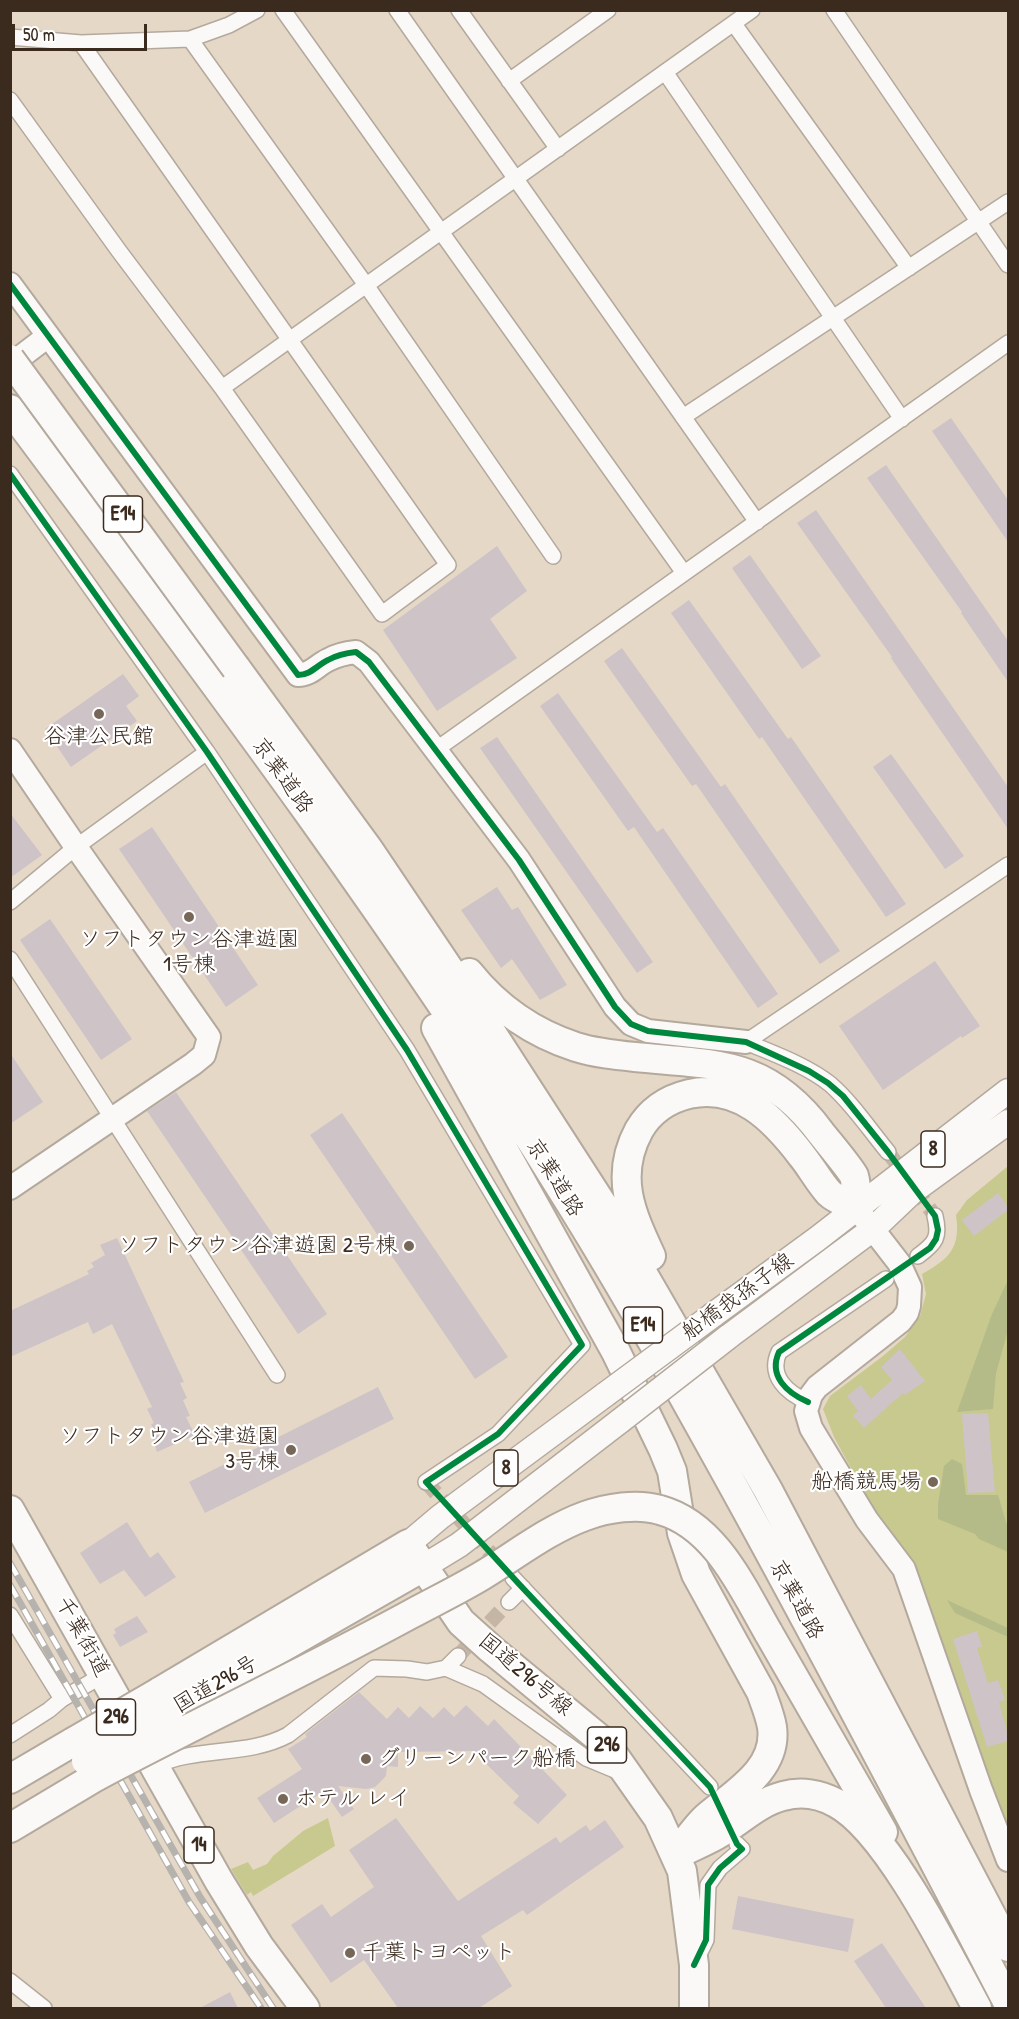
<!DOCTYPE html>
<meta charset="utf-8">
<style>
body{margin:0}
#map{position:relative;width:1019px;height:2019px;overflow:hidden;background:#e6d8c7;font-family:"Patrick Hand",sans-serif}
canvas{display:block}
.frame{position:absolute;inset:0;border:12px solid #3b2a1e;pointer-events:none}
.scale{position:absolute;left:12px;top:24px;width:135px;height:27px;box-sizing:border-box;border:3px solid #3b2a1e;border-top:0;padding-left:8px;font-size:18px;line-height:21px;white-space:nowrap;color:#3b2a1e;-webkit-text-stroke:4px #fff;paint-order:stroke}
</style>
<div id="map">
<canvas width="1019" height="2019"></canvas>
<div class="frame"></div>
<div class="scale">50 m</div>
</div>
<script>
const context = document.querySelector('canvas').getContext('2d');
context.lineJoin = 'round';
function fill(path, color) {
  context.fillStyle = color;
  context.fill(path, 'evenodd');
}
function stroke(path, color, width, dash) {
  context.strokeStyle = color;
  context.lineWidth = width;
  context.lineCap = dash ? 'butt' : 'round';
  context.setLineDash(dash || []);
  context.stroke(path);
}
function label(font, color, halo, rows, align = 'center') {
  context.font = font + ' "Patrick Hand","Klee One",sans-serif';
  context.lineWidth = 4.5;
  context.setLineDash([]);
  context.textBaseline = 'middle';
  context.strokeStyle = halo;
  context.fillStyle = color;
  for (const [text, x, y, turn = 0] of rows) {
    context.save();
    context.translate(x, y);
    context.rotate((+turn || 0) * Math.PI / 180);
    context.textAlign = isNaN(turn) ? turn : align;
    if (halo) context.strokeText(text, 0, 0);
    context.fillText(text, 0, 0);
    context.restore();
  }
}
const green = new Path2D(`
 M1008 1166V1841L883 1527 834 1437 823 1409 830 1396 883 1356 905 1337 920 1316 926 1294 922 1274C949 1259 961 1248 956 1215L967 1200Z
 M328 1818 335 1846 253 1896 251 1892 247 1895 231 1869 248 1862 253 1870 267 1864 273 1856 303 1831Z`);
const forest = new Path2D(`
 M1008 1280V1330L996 1373 993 1409 957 1412 992 1314Z
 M952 1459 962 1464 966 1495H998L1008 1529V1552L979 1539 975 1534 938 1519V1504L944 1466Z
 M947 1600 1008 1628V1637L955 1613Z`);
const building = new Path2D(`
 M951 418 1008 500V542L932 431Z
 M886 465 1008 641V682L961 613 962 612 867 478Z
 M816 510 1008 787V829L891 658 892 657 797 523Z
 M497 546 527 591 490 619 517 658 437 711 383 630Z
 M750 555 821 656 802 669 732 568Z
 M689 600 788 739 791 737 906 904 886 917 762 737 759 739 671 613Z
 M622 648 721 787 725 784 840 951 820 964 696 784 692 786 604 661Z
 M123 674 139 696 126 706 137 721 71 767 45 729Z
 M558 693 657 832 663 828 778 994 758 1008 634 827 628 831 540 706Z
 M497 737 653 962 637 973 480 748Z
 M891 754 964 856 945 869 873 767Z
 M10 813 42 855 10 878Z
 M152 827 258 985 226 1007 119 849Z
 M497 887 512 910 518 907 567 985 540 1000 512 959 501 968 461 910Z
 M50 919 132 1039 101 1060 20 940Z
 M935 961 980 1026 962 1038 961 1036 883 1090 839 1026Z
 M10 1053 43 1102 10 1124Z
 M176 1092 327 1314 298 1334 147 1111Z
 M342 1113 508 1357 475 1379 310 1135Z
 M998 1193 1008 1207V1210L974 1236 962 1220Z
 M117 1238 184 1382 180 1383 187 1398 183 1400 190 1416 186 1417 195 1435 157 1452 153 1439 157 1436 151 1424 154 1423 147 1409 152 1407 112 1324 93 1334 88 1322 10 1357V1311L89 1274 87 1271 94 1267 91 1263 105 1255 100 1245Z
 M900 1349 925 1381 905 1395 903 1393 864 1428 853 1416 858 1411 847 1396 861 1385 871 1399 892 1380 881 1367Z
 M378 1387 394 1419 205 1513 189 1482Z
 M988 1413 995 1492 968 1493 962 1414Z
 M127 1522 150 1558 158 1552 176 1577 145 1597 124 1570 100 1584 80 1553Z
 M137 1616 148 1632 120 1647 113 1635 116 1633 114 1629Z
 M977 1631 982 1646 977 1648 988 1683 998 1680 1005 1700 999 1702 1008 1735V1741L987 1747 953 1639Z
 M359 1692 387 1719 398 1707 409 1718 420 1706 433 1718 444 1707 454 1717 466 1705 488 1726 494 1719 567 1795 538 1824 513 1803 519 1796 473 1751 398 1752V1767L387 1766 386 1776 375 1787 366 1789 338 1786 354 1809 342 1817 324 1791 274 1823 257 1798 302 1769 288 1749 307 1737 305 1734Z
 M396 1818 458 1901 556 1837 560 1843 586 1825 590 1831 605 1820 624 1847 527 1915 523 1910 481 1936 512 1986 479 2008H398L364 1960 331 1983 291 1925 322 1904 331 1917 374 1887 349 1850Z
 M738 1896 854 1919 848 1952 732 1929Z
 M882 1943 926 2008H886L854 1961Z
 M230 1992 238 2008H200Z`);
const streetTunnel = new Path2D(`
 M888 1152 935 1216
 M426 1482 505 1569
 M458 1656 509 1602`);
const street = new Path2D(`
 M283 10 684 573
 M397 10 757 522
 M459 10 558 149
 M834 10 1008 265
 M734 24 909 268
 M10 37 81 43 190 39 229 25 257 10
 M190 39 366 285 553 556
 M665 72 902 419
 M509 81 608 10
 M10 100 119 251 222 388 382 614 448 565 81 43
 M222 388 752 10
 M683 417 1008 202
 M10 474 207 752 407 1050 582 1345 498 1434 426 1482
 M434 751 1008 343
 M10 902 76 847 207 752
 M10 959 277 1375
 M746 1042 1008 865
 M746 1042C774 1054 806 1065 830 1084 852 1103 869 1129 888 1152
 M918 1256C936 1243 940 1237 935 1216
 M808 1402C787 1393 768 1376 779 1352L886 1279
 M513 1578 710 1787
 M509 1602 523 1588
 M10 1615 62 1699 49 1710 10 1735
 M446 1668 458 1656
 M62 1699 103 1675
 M155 1766C197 1746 247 1757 288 1735L374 1668 407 1669 427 1672 446 1668 483 1684 586 1758 622 1773
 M697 1958 706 1940 708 1885 720 1868 742 1849 737 1844
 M10 1981 44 2008`);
const secondary = new Path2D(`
 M10 284 298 675C311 675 317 665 328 660 337 655 346 653 356 652L369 662 519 860 615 1007 631 1024 648 1031 746 1042
 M10 365 48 336
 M10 750 76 847 209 1037 204 1055 193 1064 10 1188
 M861 1214 899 1263 910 1287 909 1306 907 1313 901 1321 817 1387 811 1395 806 1411 811 1428 867 1520 904 1569 981 1790 1008 1860`);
const primary = new Path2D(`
 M713 1315 817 1239 1008 1091
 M728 1337 873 1229 913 1191 1008 1122
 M408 1544 440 1517 606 1394
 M423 1567 459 1545 620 1421`);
const highway = new Path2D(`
 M10 409C201 664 394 919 562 1190 626 1292 684 1397 742 1502 833 1668 921 1836 1008 2003
 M236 668 369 850 484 1021 606 1210 768 1490 1008 1947
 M469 973C497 1008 533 1033 576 1047 595 1053 615 1055 635 1057 716 1065 767 1060 821 1133 828 1142 850 1168 854 1176 857 1185 856 1199 857 1208
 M436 1028 616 1352 663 1449 672 1471 682 1533 696 1574 761 1692C765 1703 770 1715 772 1727 778 1769 735 1793 708 1816 696 1826 686 1842 676 1855
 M651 1256C631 1213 614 1176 639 1130 650 1111 668 1099 689 1094 739 1083 774 1119 802 1156 811 1167 819 1182 829 1193 835 1199 848 1204 857 1208
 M10 1510 219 1881 259 1946 305 2008
 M768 1632 883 1832
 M159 1692 408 1544 461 1622 491 1649 606 1744 658 1818 682 1871 694 1965V2008
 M169 1712 423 1567
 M10 1779 73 1742
 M10 1828 97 1776
 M684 1851C696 1845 709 1840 720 1833 741 1820 759 1802 783 1796 801 1791 820 1794 836 1803 887 1830 949 1956 977 2008`);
const rail = new Path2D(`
 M10 1563 200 1897 273 2008
 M10 1585 189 1902 261 2008`);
const primaryBridge = new Path2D(`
 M606 1394 713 1315
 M620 1421 728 1337`);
const highwayBridge = new Path2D(`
 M10 359 236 668
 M73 1742 159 1692
 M86 1761 169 1712
 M97 1776C201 1721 308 1670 411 1614 435 1601 460 1589 483 1575 516 1555 547 1530 585 1516 607 1508 637 1503 660 1510 715 1525 742 1587 768 1632`);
const cycleway = new Path2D(`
 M10 284 298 675C311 675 317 665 328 660 337 655 346 653 356 652L369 662 519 860 615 1007 631 1024 648 1031 746 1042 809 1071 828 1083 843 1096 888 1152 935 1216 938 1230 936 1239 930 1248 779 1352C768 1376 787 1393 808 1402
 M10 474 207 752 407 1050 582 1345 498 1434 426 1482 519 1584 710 1787 737 1844 742 1849 720 1868 708 1885 706 1940 694 1965`);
const markers = [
 [99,714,6,"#776759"],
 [189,917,6,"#776759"],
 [409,1246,6,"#776759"],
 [291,1450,6,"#776759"],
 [933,1482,6,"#776759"],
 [366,1759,6,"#776759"],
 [283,1799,6,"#776759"],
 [350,1953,6,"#776759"]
];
const shields = [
 [123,514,39],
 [933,1149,24],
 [643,1325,39],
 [506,1468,24],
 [116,1717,39],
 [607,1745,39],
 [199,1845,30]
];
const shieldNames = [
 ["E14",123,514],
 ["8",933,1149],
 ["E14",643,1325],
 ["8",506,1468],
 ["296",116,1717],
 ["296",607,1745],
 ["14",199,1845]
];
const poiNames = [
 ["谷津公民館",99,737,"center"],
 ["ソフトタウン谷津遊園",189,940,"center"],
 ["1号棟",189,965,"center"],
 ["ソフトタウン谷津遊園 2号棟",397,1246],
 ["ソフトタウン谷津遊園",279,1437],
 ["3号棟",279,1462],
 ["船橋競馬場",921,1482],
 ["グリーンパーク船橋",378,1759,"left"],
 ["ホテル レイ",295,1799,"left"],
 ["千葉トヨペット",362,1953,"left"]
];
const streetNames = [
 ["京葉道路",282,776,54],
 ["京葉道路",554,1178,58],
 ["船橋我孫子線",738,1297,-36],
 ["京葉道路",796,1600,61],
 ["千葉街道",82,1637,61],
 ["国道296号線",525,1675,40],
 ["国道296号",216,1685,-30]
];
fill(green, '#c8c98e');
fill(forest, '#b4bb89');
fill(building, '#cec3c7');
stroke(streetTunnel, '#c4b5a5', 15, [15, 8]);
stroke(street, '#b3a99d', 18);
stroke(secondary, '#b3a99d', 26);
stroke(primary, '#b3a99d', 27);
stroke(highway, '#b3a99d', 32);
stroke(street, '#fbf9f7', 15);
stroke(secondary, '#fbf9f7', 22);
stroke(primary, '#fbf9f7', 24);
stroke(highway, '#fbf9f7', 28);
stroke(rail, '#b6b2ae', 7);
stroke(rail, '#fff', 4.5, [14]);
stroke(primaryBridge, '#b3a99d', 27, []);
stroke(highwayBridge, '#b3a99d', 32, []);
stroke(primaryBridge, '#fbf9f7', 24);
stroke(highwayBridge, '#fbf9f7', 28);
stroke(cycleway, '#00873e', 6);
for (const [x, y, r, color] of markers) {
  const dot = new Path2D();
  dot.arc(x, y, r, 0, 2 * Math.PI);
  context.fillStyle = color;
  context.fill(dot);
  stroke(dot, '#fff', 2);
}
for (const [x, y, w] of shields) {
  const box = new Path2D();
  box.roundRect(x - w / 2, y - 18, w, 36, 4.5);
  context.fillStyle = '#fff';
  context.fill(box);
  stroke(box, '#3b2a1e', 1.5);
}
label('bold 21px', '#3b2a1e', null, shieldNames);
label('22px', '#3b2a1e', '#fff', poiNames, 'right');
label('22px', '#3b2a1e', '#fff', streetNames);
</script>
